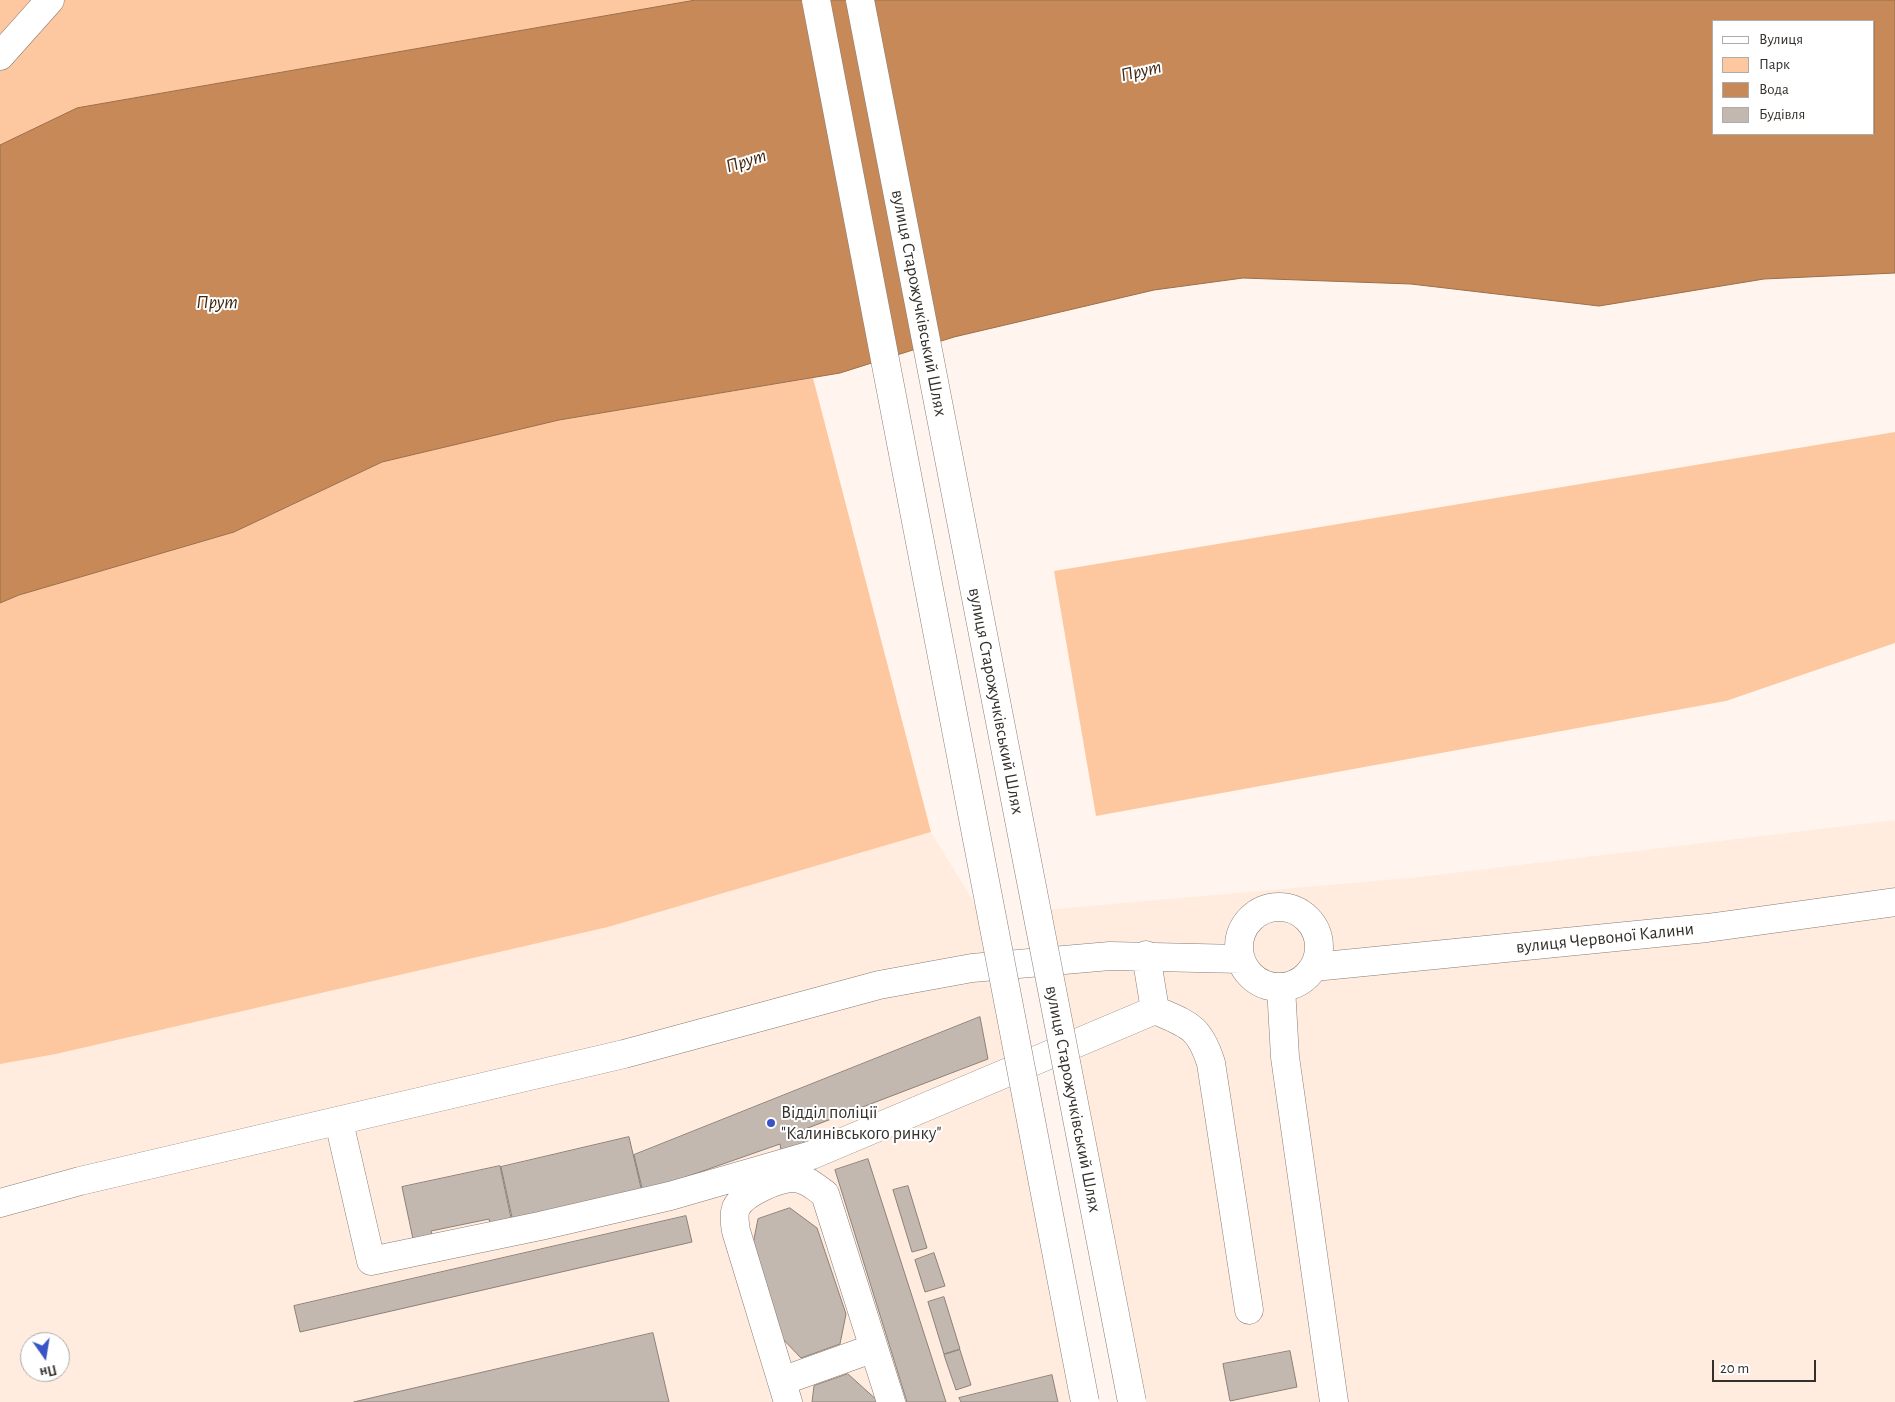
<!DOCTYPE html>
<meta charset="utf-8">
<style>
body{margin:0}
#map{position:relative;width:1895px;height:1402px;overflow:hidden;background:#fff5ee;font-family:"Alegreya Sans",sans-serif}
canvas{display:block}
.legend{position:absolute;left:1712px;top:20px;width:162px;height:115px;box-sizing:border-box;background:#fff;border:1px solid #adacaa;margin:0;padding:6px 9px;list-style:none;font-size:15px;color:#332f2b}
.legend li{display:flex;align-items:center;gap:10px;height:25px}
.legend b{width:25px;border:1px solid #adacaa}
.north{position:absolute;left:20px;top:1332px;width:50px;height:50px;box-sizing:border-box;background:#fff;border:1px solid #adacaa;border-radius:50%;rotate:167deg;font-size:14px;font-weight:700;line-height:20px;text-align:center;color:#332f2b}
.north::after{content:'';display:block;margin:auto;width:18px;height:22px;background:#3954c6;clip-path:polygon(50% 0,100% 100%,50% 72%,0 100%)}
.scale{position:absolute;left:1712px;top:1360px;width:104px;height:22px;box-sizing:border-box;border:2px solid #332f2b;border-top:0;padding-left:6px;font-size:15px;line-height:18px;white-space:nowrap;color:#332f2b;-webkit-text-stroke:4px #fff;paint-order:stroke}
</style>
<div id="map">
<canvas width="1895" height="1402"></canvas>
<ul class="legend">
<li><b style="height:6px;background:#fff"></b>Вулиця</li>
<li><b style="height:14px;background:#fdc8a0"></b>Парк</li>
<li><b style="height:14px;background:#c78957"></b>Вода</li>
<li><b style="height:14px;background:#c3b8b0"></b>Будівля</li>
</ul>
<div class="north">Пн</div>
<div class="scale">20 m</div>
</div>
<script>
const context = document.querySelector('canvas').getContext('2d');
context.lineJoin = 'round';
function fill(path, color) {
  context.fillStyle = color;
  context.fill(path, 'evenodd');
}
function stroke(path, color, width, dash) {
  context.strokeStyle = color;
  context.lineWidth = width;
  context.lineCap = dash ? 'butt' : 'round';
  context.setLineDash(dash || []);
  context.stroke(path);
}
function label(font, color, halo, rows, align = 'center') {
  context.font = font + ' "Alegreya Sans",sans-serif';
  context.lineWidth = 4;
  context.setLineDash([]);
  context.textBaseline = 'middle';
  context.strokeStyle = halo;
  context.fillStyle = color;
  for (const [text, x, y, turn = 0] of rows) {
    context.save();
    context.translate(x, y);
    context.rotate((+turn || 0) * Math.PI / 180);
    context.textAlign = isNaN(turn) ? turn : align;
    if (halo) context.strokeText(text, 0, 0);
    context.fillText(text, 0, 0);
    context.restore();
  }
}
const built = new Path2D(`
 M1895 820V1402H1136L1043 910 1419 877Z
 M931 832 983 917 1085 1402H0V1064L56 1054 608 927ZM30 1342H60V1372H30Z`);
const green = new Path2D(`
 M0 0H696L77 108 0 145Z
 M813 378 931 832 608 927 56 1054 0 1064V603L19 595 234 532 382 462 559 420Z
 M1895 432V643L1726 701 1096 816 1054 571Z`);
const water = new Path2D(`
 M696 0H1895V273L1764 279 1599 306 1411 284 1243 278 1154 290 954 337 840 373 559 420 382 462 234 532 19 595 0 603V145L77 108ZM1714 21H1874V134H1714Z`);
const building = new Path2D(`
 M980 1017 988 1059 800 1131 807 1149 782 1157 780 1144 643 1192 634 1155Z
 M629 1137 642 1192 513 1222 501 1167Z
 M868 1159 946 1402H907L835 1170Z
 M500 1166 511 1218 490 1223 489 1219 431 1231 432 1235 413 1239 402 1187Z
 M908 1186 927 1248 912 1252 893 1190Z
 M790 1208 817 1228 846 1314 840 1344 801 1358 779 1335 752 1249 758 1219Z
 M686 1216 692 1242 300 1332 294 1306Z
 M934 1253 945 1286 925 1292 915 1260Z
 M944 1297 960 1349 944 1354 928 1302Z
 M653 1333 669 1402H354Z
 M960 1350 971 1385 956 1390 944 1355Z
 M1290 1351 1297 1387 1230 1401 1223 1364Z
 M848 1374 879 1402H812L814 1386Z
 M1052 1375 1058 1402H961L959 1398Z`);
const minor = new Path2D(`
 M0 56 50 0
 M1239 947a40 40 0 1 1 80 0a40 40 0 1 1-80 0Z
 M1314 967 1707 928 1895 902
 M1281 987 1285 1057 1334 1402
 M1155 1010C1189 1025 1199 1026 1211 1063L1249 1310
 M339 1122 371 1261 540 1226 670 1196 812 1155 1155 1010 1146 955
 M0 1203 80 1181 624 1054 879 985 972 968 1110 956 1241 959
 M782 1381 874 1348
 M788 1402 736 1231C735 1224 733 1216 736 1208 743 1193 778 1178 794 1178 807 1179 815 1187 825 1194L891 1402`);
const majorBridge = new Path2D(`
 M816 0 1085 1402
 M860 0 1132 1402`);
const markers = [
 [771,1123,5,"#3954c6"]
];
const streetNames = [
 ["вулиця Старожучківський Шлях",919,303,79],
 ["вулиця Старожучківський Шлях",996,701,79],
 ["вулиця Червоної Калини",1605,938,-6],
 ["вулиця Старожучківський Шлях",1073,1099,79]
];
const poiNames = [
 ["Відділ поліції",781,1113],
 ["\"Калинівського ринку\"",781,1134]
];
const waterNames = [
 ["Прут",1141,71,-13],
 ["Прут",746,161,-17],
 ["Прут",217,302]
];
fill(built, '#ffecde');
fill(green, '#fdc8a0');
fill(water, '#c78957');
stroke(water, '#9b6e4a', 1);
fill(building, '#c3b8b0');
stroke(building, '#8c827a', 1);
stroke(minor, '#887d75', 29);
stroke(minor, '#fff', 28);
stroke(majorBridge, '#887d75', 29, []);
stroke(majorBridge, '#fff', 28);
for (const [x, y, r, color] of markers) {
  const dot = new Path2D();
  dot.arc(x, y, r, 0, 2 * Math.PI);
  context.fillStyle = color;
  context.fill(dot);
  stroke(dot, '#fff', 2);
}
label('18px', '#332f2b', '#fff', streetNames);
label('18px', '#332f2b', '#fff', poiNames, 'left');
label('italic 19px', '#412711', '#fff', waterNames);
</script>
